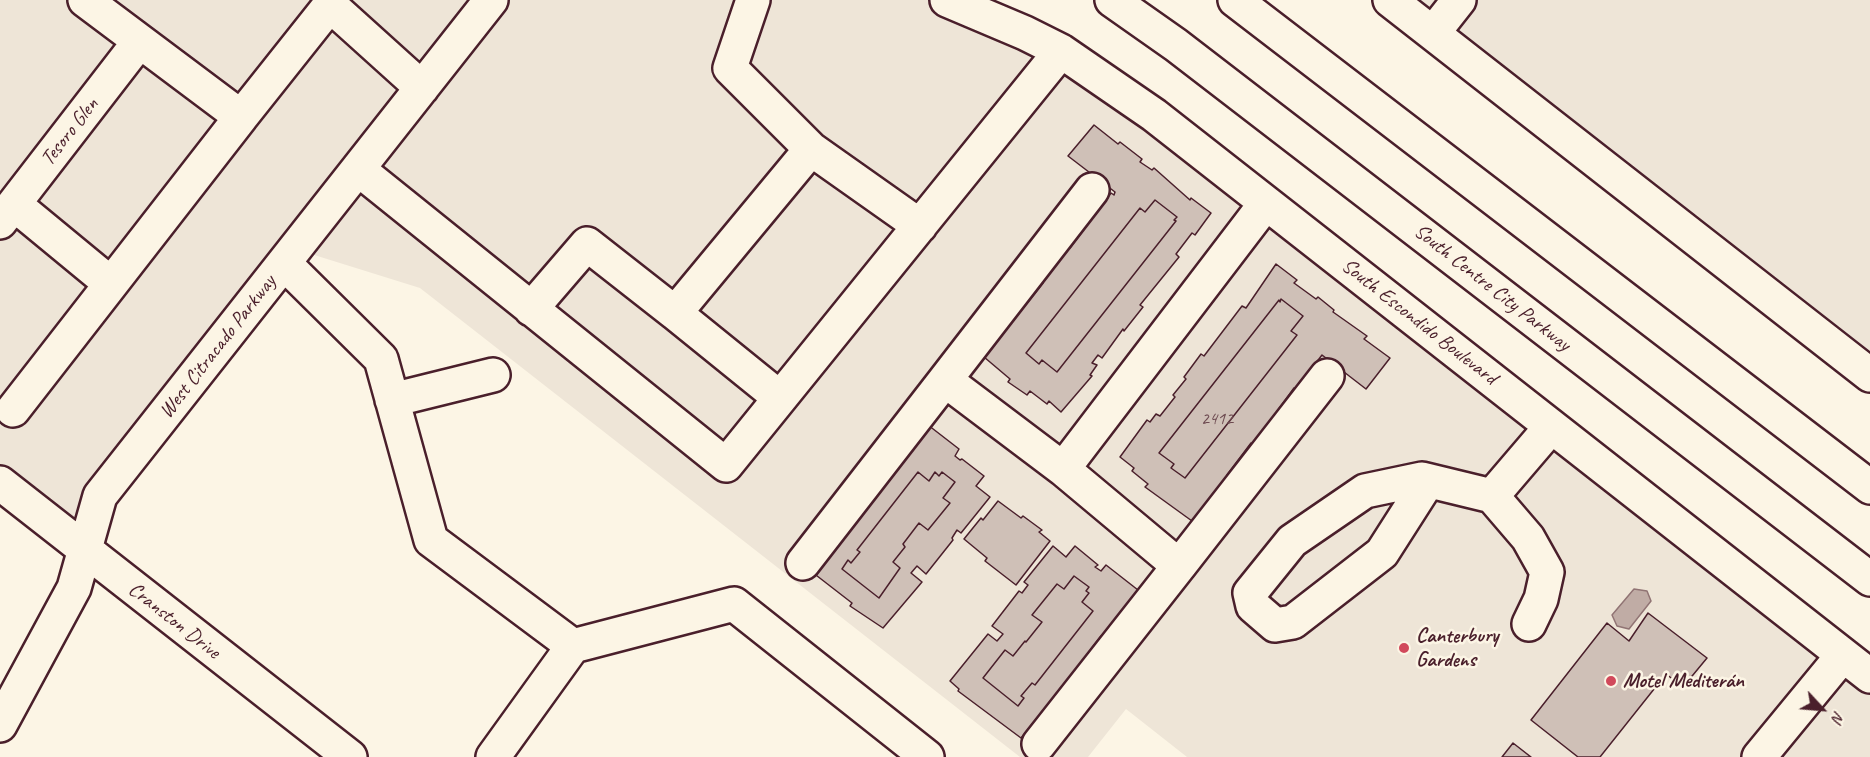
<!DOCTYPE html>
<meta charset="utf-8">
<style>
body{margin:0}
#map{position:relative;width:1870px;height:757px;overflow:hidden;background:#fcf5e5;font-family:Caveat,sans-serif}
canvas{display:block}
.north{position:absolute;left:1792px;top:679px;width:60px;height:60px;-webkit-text-stroke:4px #fcf5e5;paint-order:stroke;rotate:116deg;font-size:16px;font-weight:700;line-height:24px;text-align:center;color:#4a1f2b}
.north::after{content:'';display:block;margin:auto;width:21px;height:27px;background:#4a1f2b;clip-path:polygon(50% 0,100% 100%,50% 72%,0 100%)}
</style>
<div id="map">
<canvas width="1870" height="757"></canvas>
<div class="north">N</div>
</div>
<script>
const context = document.querySelector('canvas').getContext('2d');
context.lineJoin = 'round';
function fill(path, color) {
  context.fillStyle = color;
  context.fill(path, 'evenodd');
}
function stroke(path, color, width, dash) {
  context.strokeStyle = color;
  context.lineWidth = width;
  context.lineCap = dash ? 'butt' : 'round';
  context.setLineDash(dash || []);
  context.stroke(path);
}
function label(font, color, halo, rows, align = 'center') {
  context.font = font + ' Caveat,sans-serif';
  context.lineWidth = 5;
  context.setLineDash([]);
  context.textBaseline = 'middle';
  context.strokeStyle = halo;
  context.fillStyle = color;
  for (const [text, x, y, turn = 0] of rows) {
    context.save();
    context.translate(x, y);
    context.rotate((+turn || 0) * Math.PI / 180);
    context.textAlign = isNaN(turn) ? turn : align;
    if (halo) context.strokeText(text, 0, 0);
    context.fillText(text, 0, 0);
    context.restore();
  }
}
const built = new Path2D(`
 M0 0H947L1025 33 1870 676V757H1187L1126 709 1088 757H1020L420 288 295 249 100 496 85 551 0 483Z
 M1390 0H1870V375Z`);
const water = new Path2D(`
 M1634 589 1647 591 1651 601 1629 629 1617 626 1612 615Z`);
const building = new Path2D(`
 M1094 125 1118 144 1120 142 1142 159 1140 162 1152 170 1154 168 1190 200 1191 198 1211 213 1195 235 1192 233 1176 254 1179 257 1140 305 1143 307 1124 331 1123 329 1102 358 1098 355 1092 363 1097 365 1090 375 1092 376 1061 412 1049 401 1047 404 1030 391 1027 395 1008 382 1010 379 984 357 1018 311 1020 312 1043 283 1041 281 1068 246 1070 248 1111 193 1114 195 1115 192 1068 156ZM1155 200 1177 217 1174 220 1176 221 1057 372 1042 360 1039 364 1026 353 1140 208 1145 212Z
 M1155 200 1177 217 1174 220 1176 221 1057 372 1042 360 1039 364 1026 353 1140 208 1145 212Z
 M1276 264 1297 280 1294 283 1316 299 1318 297 1334 310 1333 312 1367 336 1364 339 1390 358 1366 389 1322 355 1296 389 1294 388 1278 410 1279 411 1253 445 1251 443 1227 475 1228 476 1201 512 1200 511 1192 521 1145 487 1148 484 1132 471 1134 468 1120 457 1147 420 1150 422 1156 414 1160 416 1175 397 1173 395 1186 379 1184 377 1201 354 1204 356 1242 306 1246 308ZM1281 299 1303 316 1291 331 1297 335 1185 478 1171 468 1174 464 1159 453 1279 300 1280 302Z
 M1281 299 1303 316 1291 331 1297 335 1185 478 1171 468 1174 464 1159 453 1279 300 1280 302Z
 M928 425 959 449 955 456 960 460 962 459 984 476 976 486 990 497 961 533 957 530 952 538 953 540 926 574 917 566 911 573 922 582 883 628 850 606 852 603 812 572ZM918 472 929 481 935 472 939 476 942 472 955 482 943 498 950 503 928 530 919 523 903 544 905 547 893 562 900 568 879 598 842 569 848 560 851 563 860 552 857 550Z
 M918 472 929 481 935 472 939 476 942 472 955 482 943 498 950 503 928 530 919 523 903 544 905 547 893 562 900 568 879 598 842 569 848 560 851 563 860 552 857 550Z
 M998 501 1021 518 1023 516 1042 530 1039 532 1050 541 1016 585 985 561 987 558 964 539 981 518 983 520Z
 M1053 546 1066 557 1075 546 1098 565 1095 567 1101 571 1106 565 1138 590 1130 602 1131 603 1103 637 1101 636 1091 649 1093 650 1021 738 958 691 959 689 950 681 988 634 997 641 1003 634 992 626 1019 591 1022 593 1028 585 1024 582ZM1074 576 1089 587 1086 591 1089 593 1082 602 1093 611 1035 685 1032 683 1021 696 1024 698 1018 706 983 678 1005 650 1013 656 1025 641 1026 642 1042 622 1032 615 1057 584 1064 589Z
 M1074 576 1089 587 1086 591 1089 593 1082 602 1093 611 1035 685 1032 683 1021 696 1024 698 1018 706 983 678 1005 650 1013 656 1025 641 1026 642 1042 622 1032 615 1057 584 1064 589Z
 M1648 613 1707 658 1683 687 1666 674 1600 757H1578L1531 720 1607 623 1629 641Z
 M1513 743 1531 757H1502Z`);
const minor = new Path2D(`
 M85 0 241 117 330 5 422 88
 M947 0 1025 33 1061 51 1154 115 1870 676
 M1390 0 1870 375
 M1433 33 1459 0
 M811 149 920 226
 M358 169 726 465 1061 51
 M1266 203 1063 469 1179 566 1327 376
 M14 204 111 284
 M0 222 139 42
 M284 263 381 359 431 540 573 646 734 604 927 757
 M531 309 587 244 675 313 811 149 730 68 753 0
 M675 313 780 398
 M945 380 1092 190
 M392 400 493 375
 M13 410 241 117
 M1428 481 1382 553 1293 622 1275 625 1253 606 1250 593 1292 541 1365 491 1422 479 1492 496 1551 427
 M0 483 350 757
 M1492 496 1528 538 1547 572 1541 599 1529 624
 M803 563 945 380 1063 469
 M0 725 74 588 100 496 491 0
 M1039 744 1179 566
 M493 757 573 646
 M1759 757 1843 655`);
const highway = new Path2D(`
 M1112 0 1176 45 1870 579
 M1235 0 1870 487`);
const markers = [
 [1404,648,6,"#d1495b"],
 [1611,681,6,"#d1495b"]
];
const numberNames = [
 ["2412",1217,419]
];
const streetNames = [
 ["Tesoro Glen",70,132,-52],
 ["South Centre City Parkway",1492,288,38],
 ["South Escondido Boulevard",1419,322,38],
 ["West Citracado Parkway",218,347,-52],
 ["Cranston Drive",174,621,38]
];
const poiNames = [
 ["Canterbury",1416,636],
 ["Gardens",1416,660],
 ["Motel Mediterán",1623,681]
];
fill(built, '#eee5d7');
fill(water, '#c0aca5');
stroke(water, '#917474', 1.5);
fill(building, '#cfc0b7');
stroke(building, '#4a1f2b', 1.5);
stroke(minor, '#4a1f2b', 38);
stroke(highway, '#4a1f2b', 38);
stroke(minor, '#fcf5e5', 33);
stroke(highway, '#fcf5e5', 33);
for (const [x, y, r, color] of markers) {
  const dot = new Path2D();
  dot.arc(x, y, r, 0, 2 * Math.PI);
  context.fillStyle = color;
  context.fill(dot);
  stroke(dot, '#fcf5e5', 2);
}
label('18px', '#6b474e', null, numberNames);
label('21px', '#4a1f2b', '#fcf5e5', streetNames);
label('bold 21px', '#4a1f2b', '#fcf5e5', poiNames, 'left');
</script>
